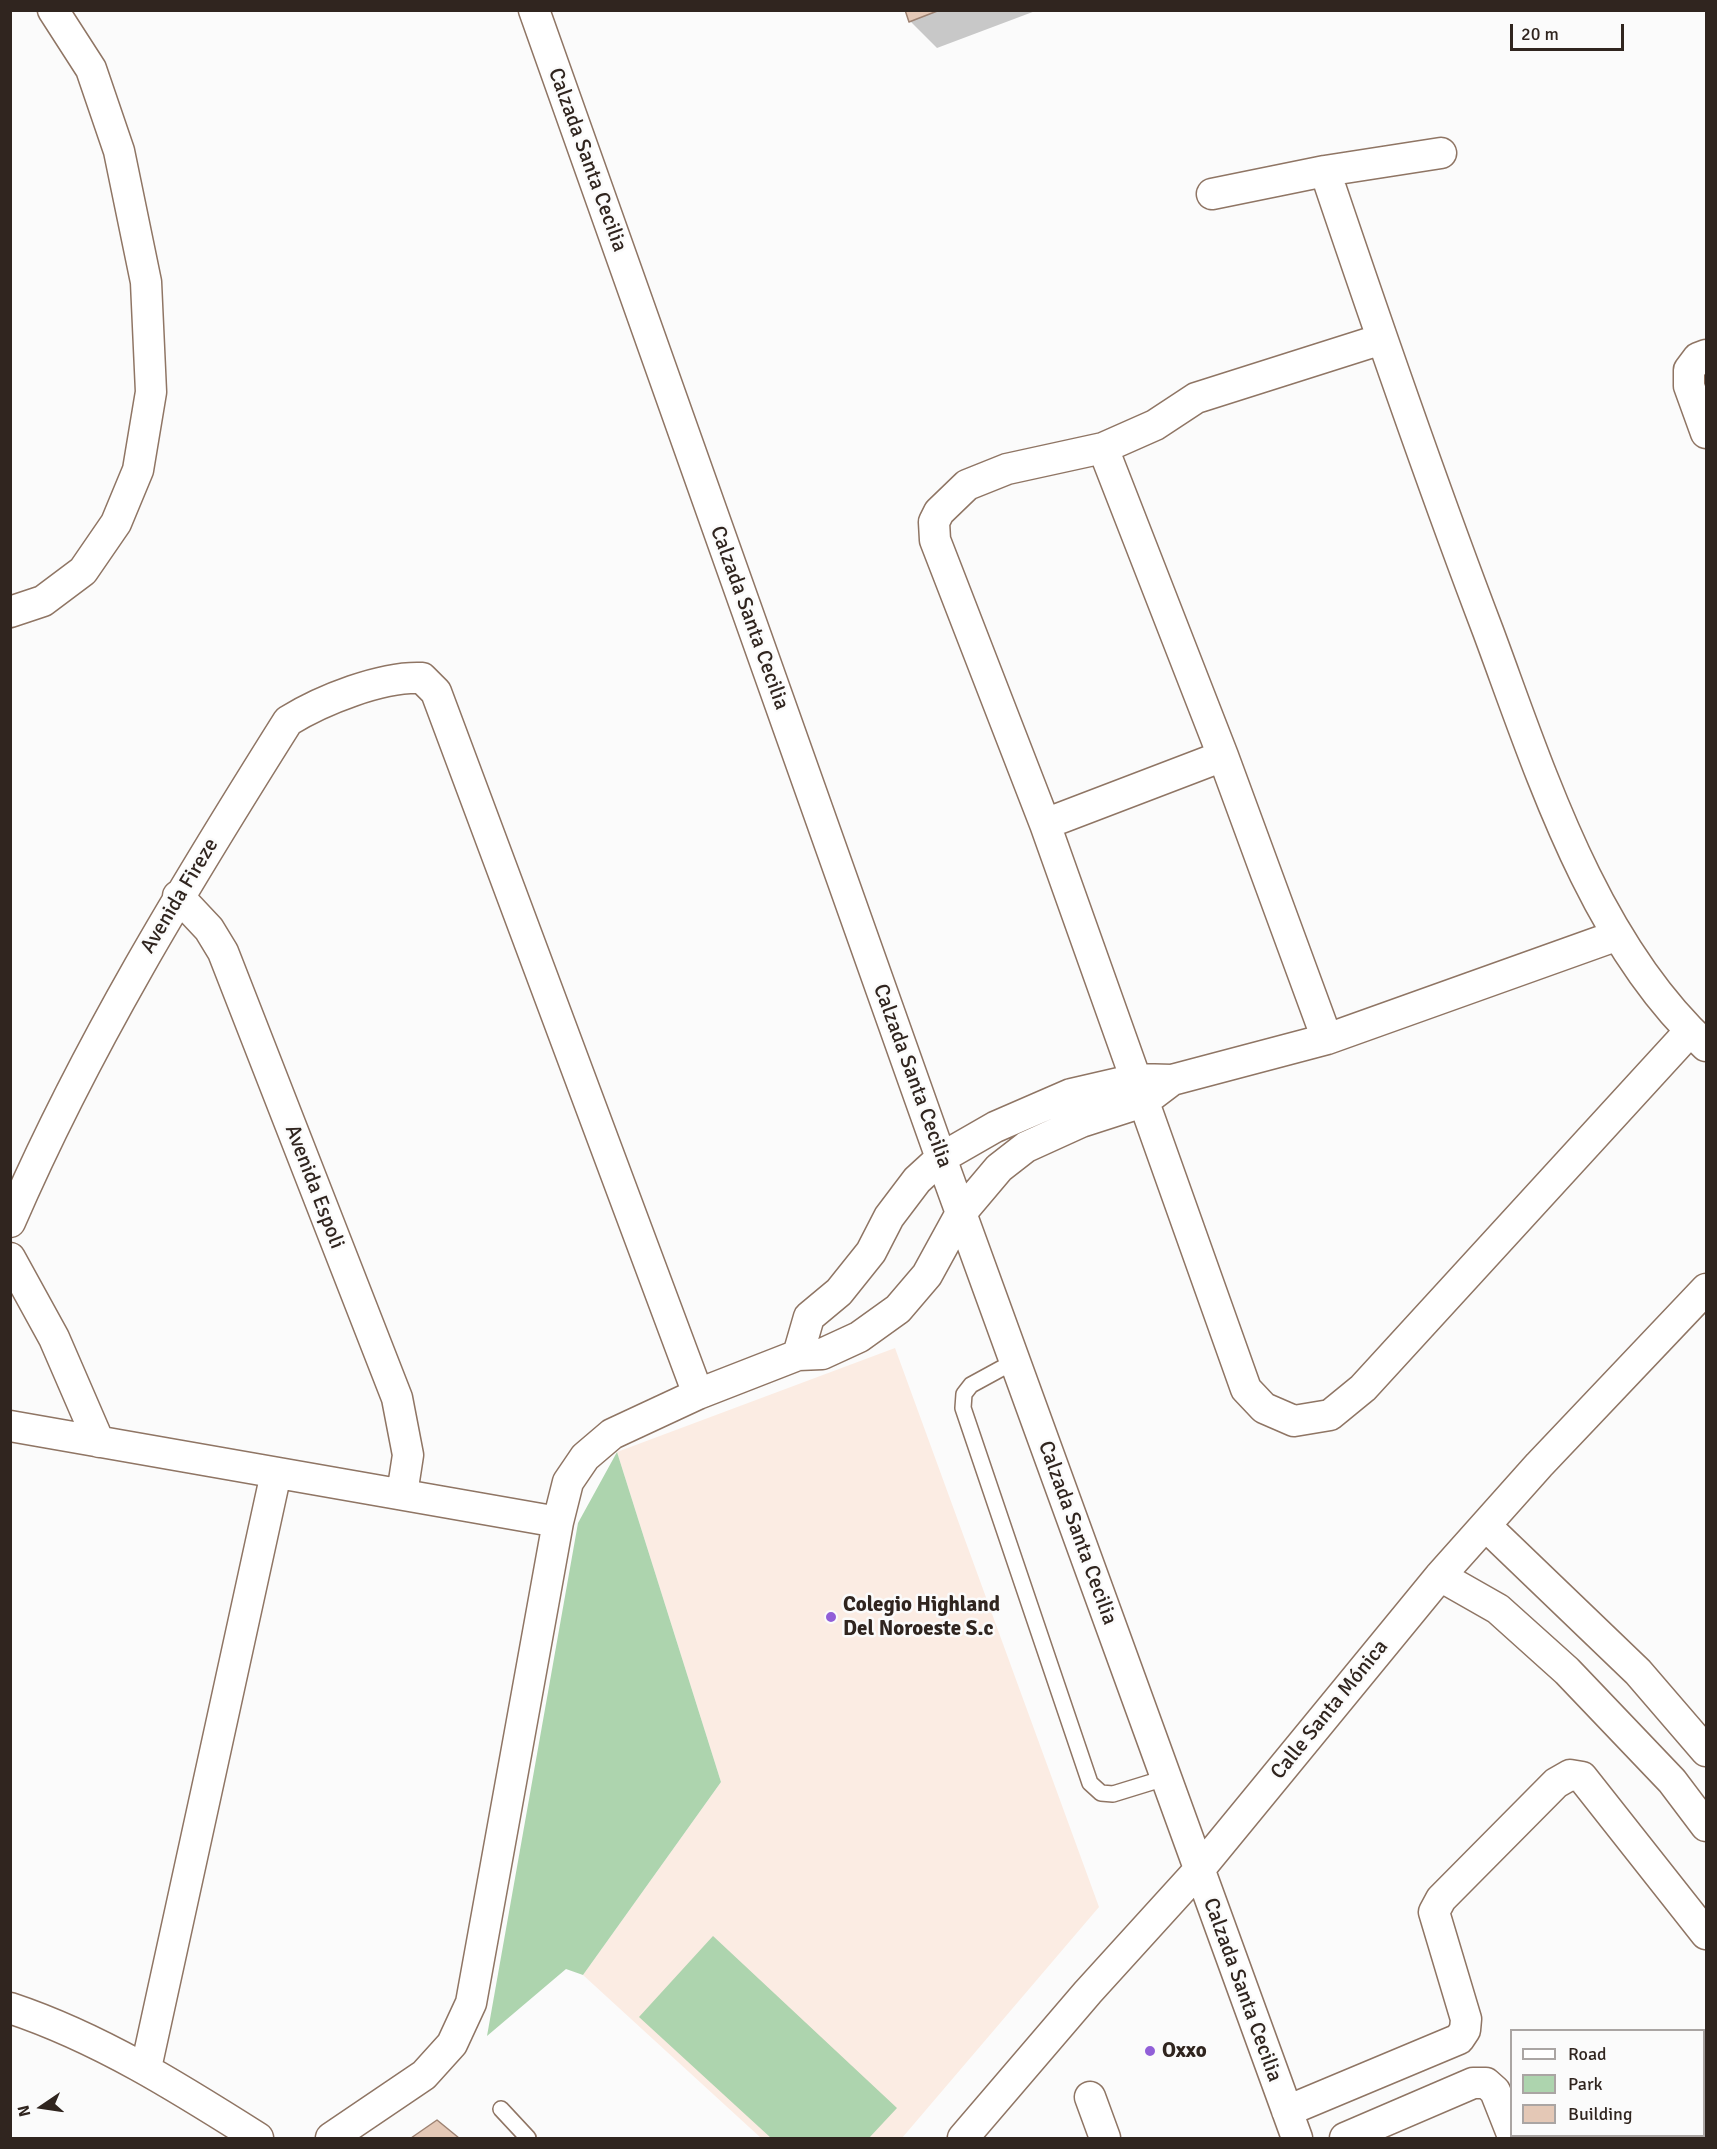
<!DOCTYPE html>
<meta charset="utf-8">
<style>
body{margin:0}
#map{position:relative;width:1717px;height:2149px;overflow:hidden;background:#fbfbfb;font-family:Signika,sans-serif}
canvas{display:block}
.frame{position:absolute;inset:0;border:12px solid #30251f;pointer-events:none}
.legend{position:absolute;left:1510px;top:2029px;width:195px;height:108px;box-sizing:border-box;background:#fbfbfb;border:2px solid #aaa5a3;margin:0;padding:8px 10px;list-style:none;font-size:18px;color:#30251f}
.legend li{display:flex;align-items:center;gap:12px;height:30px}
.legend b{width:30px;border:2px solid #aaa5a3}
.north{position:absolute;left:12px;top:2077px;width:60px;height:60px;-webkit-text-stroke:4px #fbfbfb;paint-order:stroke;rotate:257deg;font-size:16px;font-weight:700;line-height:24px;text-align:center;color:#30251f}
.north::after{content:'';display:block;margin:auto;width:21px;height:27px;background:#30251f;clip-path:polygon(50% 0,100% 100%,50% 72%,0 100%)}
.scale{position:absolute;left:1510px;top:24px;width:114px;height:27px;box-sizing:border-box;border:3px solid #30251f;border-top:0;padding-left:8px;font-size:18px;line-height:21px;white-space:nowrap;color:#30251f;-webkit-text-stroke:4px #fbfbfb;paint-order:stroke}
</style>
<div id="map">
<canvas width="1717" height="2149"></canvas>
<div class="frame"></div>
<ul class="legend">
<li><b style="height:8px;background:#fff"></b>Road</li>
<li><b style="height:16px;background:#add4ae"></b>Park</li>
<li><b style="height:16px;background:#e4c8b6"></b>Building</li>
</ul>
<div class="north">N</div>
<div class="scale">20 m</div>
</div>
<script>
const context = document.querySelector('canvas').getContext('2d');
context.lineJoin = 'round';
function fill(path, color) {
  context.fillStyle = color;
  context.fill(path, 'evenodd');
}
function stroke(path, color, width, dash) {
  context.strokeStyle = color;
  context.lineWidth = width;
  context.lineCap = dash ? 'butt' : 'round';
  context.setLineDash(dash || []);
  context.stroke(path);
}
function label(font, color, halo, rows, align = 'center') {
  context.font = font + ' Signika,sans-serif';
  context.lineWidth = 5;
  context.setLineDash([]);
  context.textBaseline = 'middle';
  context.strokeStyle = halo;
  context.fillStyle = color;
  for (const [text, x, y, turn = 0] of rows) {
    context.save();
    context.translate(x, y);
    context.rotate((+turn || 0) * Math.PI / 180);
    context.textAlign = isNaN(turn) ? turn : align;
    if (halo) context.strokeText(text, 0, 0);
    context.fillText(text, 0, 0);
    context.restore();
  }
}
const built = new Path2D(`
 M895 1348 1099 1907 902 2138H761L583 1975 721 1782 617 1452Z`);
const green = new Path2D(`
 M617 1452 721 1782 583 1975 566 1969 487 2036 578 1523Z
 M713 1936 897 2108 869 2138H771L639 2017Z`);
const shadow = new Path2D(`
 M906 10H1038L937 48 910 21Z
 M437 2121 457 2138H414Z`);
const building = new Path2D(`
 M905 10H940L909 22Z
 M437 2120 459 2138H411Z`);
const service = new Path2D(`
 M1015 1361 971 1385 964 1394 963 1408 1090 1783 1101 1793 1113 1794 1165 1778
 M501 2109 528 2138`);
const minor = new Path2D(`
 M534 10 941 1158 1297 2138
 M1325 171C1377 325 1430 479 1488 631 1540 771 1593 942 1706 1046
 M1212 194 1325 171 1441 153
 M1382 339 1196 398 1155 425 1103 448 1007 469 967 485 939 512 934 522 935 540 1045 824 1246 1389 1264 1408 1294 1421 1330 1415 1363 1388 1690 1031
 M1706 355 1698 358 1689 370V386L1706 433
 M1103 448 1223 756 1327 1039
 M10 612 43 601 83 571 116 523 138 470 151 392 146 282 119 151 91 69 53 10
 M1045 824 1223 756
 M178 896 209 929 223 952 397 1398 408 1455 402 1494
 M10 1222C86 1046 186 883 288 721 322 700 382 676 422 678L436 692 698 1394
 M10 1258 54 1338 99 1442
 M798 1355 809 1317 839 1292 871 1252 889 1217 917 1180 941 1158 995 1127 1071 1094 1136 1079 1172 1080 1327 1039 1618 935
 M10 1426 558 1522
 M1486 1526 1638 1672 1706 1751
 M1440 1576 1498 1609 1567 1671 1672 1781 1706 1826
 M10 2008C100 2038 179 2088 258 2138
 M146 2068 276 1473
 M1090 2097 1105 2138
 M1287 2111 1459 2039 1465 2030 1466 2019 1434 1912 1441 1899 1556 1783 1570 1775 1582 1777 1706 1934
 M331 2138 424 2075 452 2044 471 2003 558 1522 568 1482 585 1457 612 1434 698 1394 798 1355 822 1354 859 1337 898 1309 927 1275 961 1213 999 1168 1026 1147 1081 1122 1143 1102 1172 1080
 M963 2138 1088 1992 1198 1871 1440 1576 1539 1465 1706 1289
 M1345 2138 1473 2083H1486L1495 2091 1512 2134`);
const markers = [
 [831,1617,6,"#915fd8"],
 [1150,2051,6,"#915fd8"]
];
const streetNames = [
 ["Calzada Santa Cecilia",587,160,70],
 ["Calzada Santa Cecilia",749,618,70],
 ["Avenida Fireze",180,896,-59],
 ["Calzada Santa Cecilia",912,1076,70],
 ["Avenida Espoli",314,1187,69],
 ["Calzada Santa Cecilia",1077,1533,70],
 ["Calle Santa Mónica",1330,1710,-51],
 ["Calzada Santa Cecilia",1242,1990,70]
];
const poiNames = [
 ["Colegio Highland",843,1605],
 ["Del Noroeste S.c",843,1629],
 ["Oxxo",1162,2051]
];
fill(built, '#fbece3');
fill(green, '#add4ae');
fill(shadow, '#0003');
fill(building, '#e4c8b6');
stroke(building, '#9d8272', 1.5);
stroke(service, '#8f7564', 18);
stroke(minor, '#8f7564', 33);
stroke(service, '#fff', 15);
stroke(minor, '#fff', 30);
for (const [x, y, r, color] of markers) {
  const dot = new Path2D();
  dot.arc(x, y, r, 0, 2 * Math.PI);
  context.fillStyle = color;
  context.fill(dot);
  stroke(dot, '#fbfbfb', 2);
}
label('21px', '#30251f', '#fbfbfb', streetNames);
label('bold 21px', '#30251f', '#fbfbfb', poiNames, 'left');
</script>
